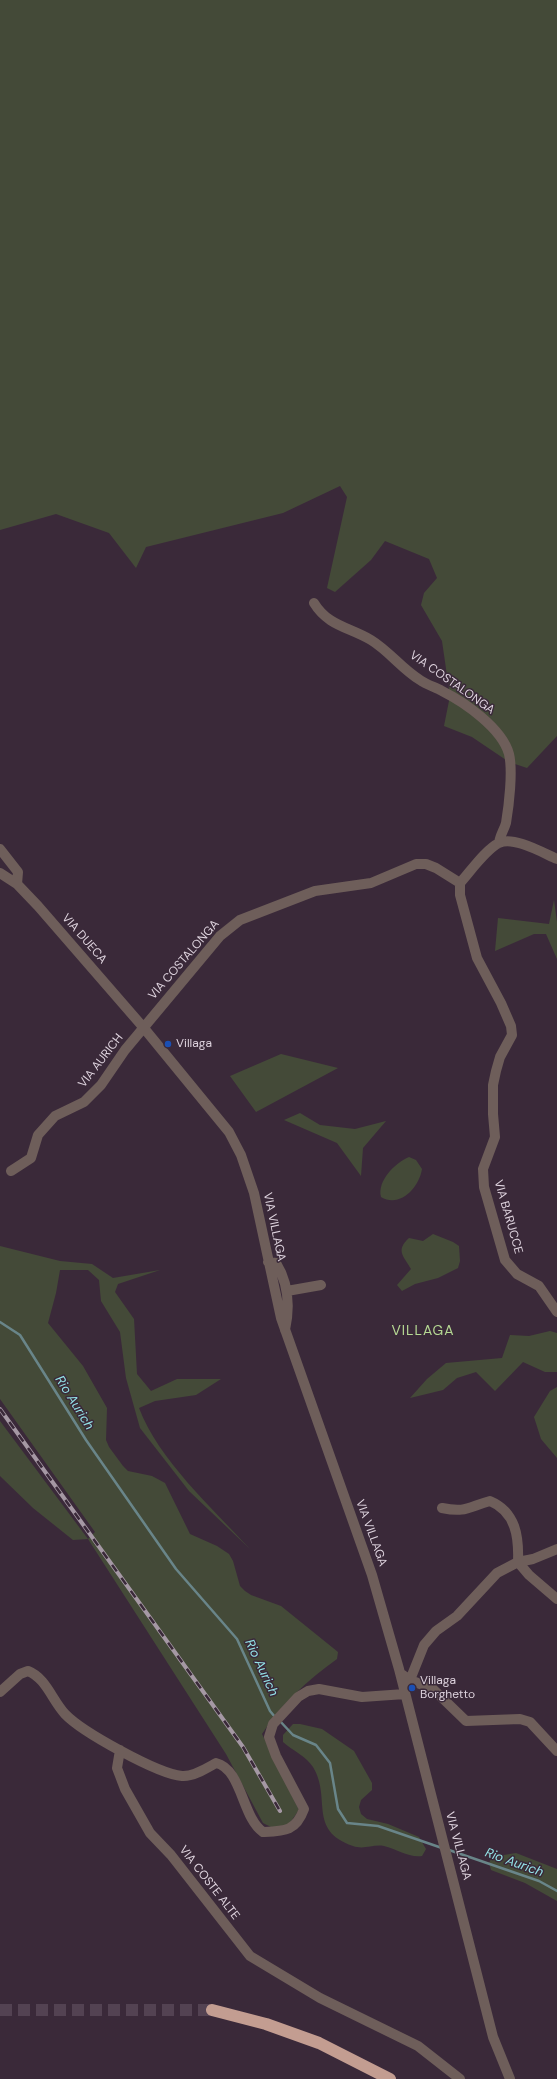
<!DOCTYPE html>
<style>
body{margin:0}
canvas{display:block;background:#3a2939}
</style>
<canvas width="557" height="2079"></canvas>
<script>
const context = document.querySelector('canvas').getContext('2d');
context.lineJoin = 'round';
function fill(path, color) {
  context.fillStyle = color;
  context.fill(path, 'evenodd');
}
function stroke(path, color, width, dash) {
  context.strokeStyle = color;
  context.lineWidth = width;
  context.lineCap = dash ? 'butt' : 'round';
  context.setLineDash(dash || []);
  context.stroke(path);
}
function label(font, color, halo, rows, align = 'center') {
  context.font = font + ' "DM Sans",sans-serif';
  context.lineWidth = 3;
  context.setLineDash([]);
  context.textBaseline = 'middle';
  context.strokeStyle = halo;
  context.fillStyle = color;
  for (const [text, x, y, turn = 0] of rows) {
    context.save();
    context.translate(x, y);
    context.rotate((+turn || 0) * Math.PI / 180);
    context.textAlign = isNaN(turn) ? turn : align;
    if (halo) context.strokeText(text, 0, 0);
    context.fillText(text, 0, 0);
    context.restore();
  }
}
const green = new Path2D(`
 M0 0H557V736L527 768 509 762 472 737 444 726 450 696 442 641 421 605 424 593 437 578 429 559 385 541 371 560 335 592 327 588 347 497 340 486 283 513 146 547 136 568 109 533 56 514 0 530Z
 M554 900 557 922V959L546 934H534L495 951 498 918 549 924Z
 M281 1054 338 1068 256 1112 230 1076Z
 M300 1113 320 1125 355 1129 386 1121 363 1148 361 1176 337 1143 284 1120Z
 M409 1157 416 1160 422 1169C419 1188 400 1208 381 1197 377 1181 395 1163 409 1157Z
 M433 1234 453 1242 459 1246 460 1261 458 1268 438 1278 415 1284 402 1291 397 1285 411 1269C404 1256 395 1251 409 1238L423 1241Z
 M0 1246 60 1261 92 1264 113 1278 160 1270 118 1284 115 1292 134 1319 137 1374 151 1391 177 1379H221L196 1395 155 1401 139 1408C158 1459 213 1509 250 1549L189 1491 140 1428 126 1378 120 1332 101 1301 99 1280 88 1270H60L56 1293 48 1323 83 1366 107 1408 106 1440 109 1447 123 1466 128 1471 152 1476 165 1483 190 1534 217 1546 229 1554 233 1561 240 1586 245 1591 251 1595 281 1606 338 1652 337 1659C308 1680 281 1704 262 1734L299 1810 289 1824 273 1828 263 1823 226 1754 88 1539 73 1540 33 1508 0 1476V1421L88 1539 95 1532 0 1399Z
 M550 1331 557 1333V1372H545L523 1362 495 1391 476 1372 457 1378 443 1390 410 1398 427 1379 446 1363 502 1358 510 1335 529 1336Z
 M557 1387V1458L541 1439 534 1417 550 1391Z
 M293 1724H300L322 1729 354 1751 372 1783V1790L361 1800 359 1807 361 1814 367 1819 388 1824 419 1837 426 1849 422 1856C409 1858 397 1849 384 1846 373 1844 364 1850 353 1846 307 1830 332 1798 313 1767 307 1757 292 1750 283 1742V1735Z
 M516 1853 557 1869V1901L525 1883 491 1870 489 1863 492 1857Z`);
const stream = new Path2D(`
 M0 1322 20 1335 86 1440 176 1569 237 1639 270 1711 275 1717
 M279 1720 293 1735 316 1745 330 1763 338 1809 347 1823 378 1826 442 1848
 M449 1850 539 1881 557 1891`);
const highwayTunnel = new Path2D(`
 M0 2010H212`);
const minor = new Path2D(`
 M314 603C328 626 349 627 371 640 389 651 402 669 420 680 427 685 435 687 442 691 464 702 502 728 509 754 513 771 509 805 506 823 504 830 500 835 499 843
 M0 849 18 872 17 884
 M0 873 17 884 38 906 143 1027 229 1132 241 1155 254 1193 281 1318 372 1575 399 1669 493 2037 510 2079
 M460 883V895L477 958 501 1003 511 1026 512 1035 500 1057 496 1071 493 1085V1114L495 1137 483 1169 484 1187 505 1260 517 1274 539 1286 557 1312
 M460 883C470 872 486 849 499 843 514 836 543 853 557 859
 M11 1171 31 1158 38 1135 55 1116 84 1102 101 1085 125 1050 220 936 240 920 315 891 371 883 416 864H426L436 868 460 883
 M268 1262 276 1263C289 1284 290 1307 285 1330
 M287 1291 321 1285
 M442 1508C466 1513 468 1507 490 1501 516 1512 519 1537 518 1562L529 1575 557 1599
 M400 1673 410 1680 424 1645 436 1631 457 1616 497 1573 518 1562 533 1559 557 1549
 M410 1680 433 1689 466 1721 520 1719 530 1722 557 1751
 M0 1692 20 1674 28 1671C46 1678 52 1700 65 1714 82 1732 158 1774 182 1776 193 1777 207 1768 216 1763 242 1769 242 1818 263 1832 285 1831 296 1831 304 1809L276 1756 269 1737 273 1724 298 1697 308 1691 319 1689 362 1697 405 1694
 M120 1750 117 1768 125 1789 150 1833 171 1855 250 1956 320 1998 418 2046 460 2079`);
const highway = new Path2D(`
 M212 2010 266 2024 319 2043 390 2079`);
const rail = new Path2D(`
 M0 1409 243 1747 280 1811`);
const markers = [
 [168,1044,4,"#1a4fb4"],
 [412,1688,4,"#1a4fb4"]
];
const streetNames = [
 ["VIA COSTALONGA",452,683,35],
 ["VIA DUECA",84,939,49],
 ["VIA COSTALONGA",184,960,-49],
 ["VIA AURICH",101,1061,-52],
 ["VIA BARUCCE",508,1217,74],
 ["VIA VILLAGA",274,1227,78],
 ["VIA VILLAGA",371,1533,70],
 ["VIA VILLAGA",458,1846,75],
 ["VIA COSTE ALTE",209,1883,52]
];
const poiNames = [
 ["Villaga",176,1044],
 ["Villaga",420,1681],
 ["Borghetto",420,1695]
];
const waterNames = [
 ["Rio Aurich",74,1403,58],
 ["Rio Aurich",261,1668,65],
 ["Rio Aurich",514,1863,20]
];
const quarterNames = [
 ["VILLAGA",423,1331]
];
fill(green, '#444a38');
stroke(stream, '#698589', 2.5);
stroke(highwayTunnel, '#534252', 12, [12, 6]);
stroke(minor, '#6e5e5a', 10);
stroke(highway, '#c39d91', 12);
stroke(rail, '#a598a4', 4);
stroke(rail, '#3a2939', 2.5, [8]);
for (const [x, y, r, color] of markers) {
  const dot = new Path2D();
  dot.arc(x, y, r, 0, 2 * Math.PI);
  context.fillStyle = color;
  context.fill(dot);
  stroke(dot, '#3a2939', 1.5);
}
label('12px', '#ded3de', '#3a2939', streetNames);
label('12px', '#ded3de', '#3a2939', poiNames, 'left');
label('italic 13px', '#93e3e7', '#3a2939', waterNames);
context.letterSpacing = '1px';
label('14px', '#b5d893', '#3a2939', quarterNames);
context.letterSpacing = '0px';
</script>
